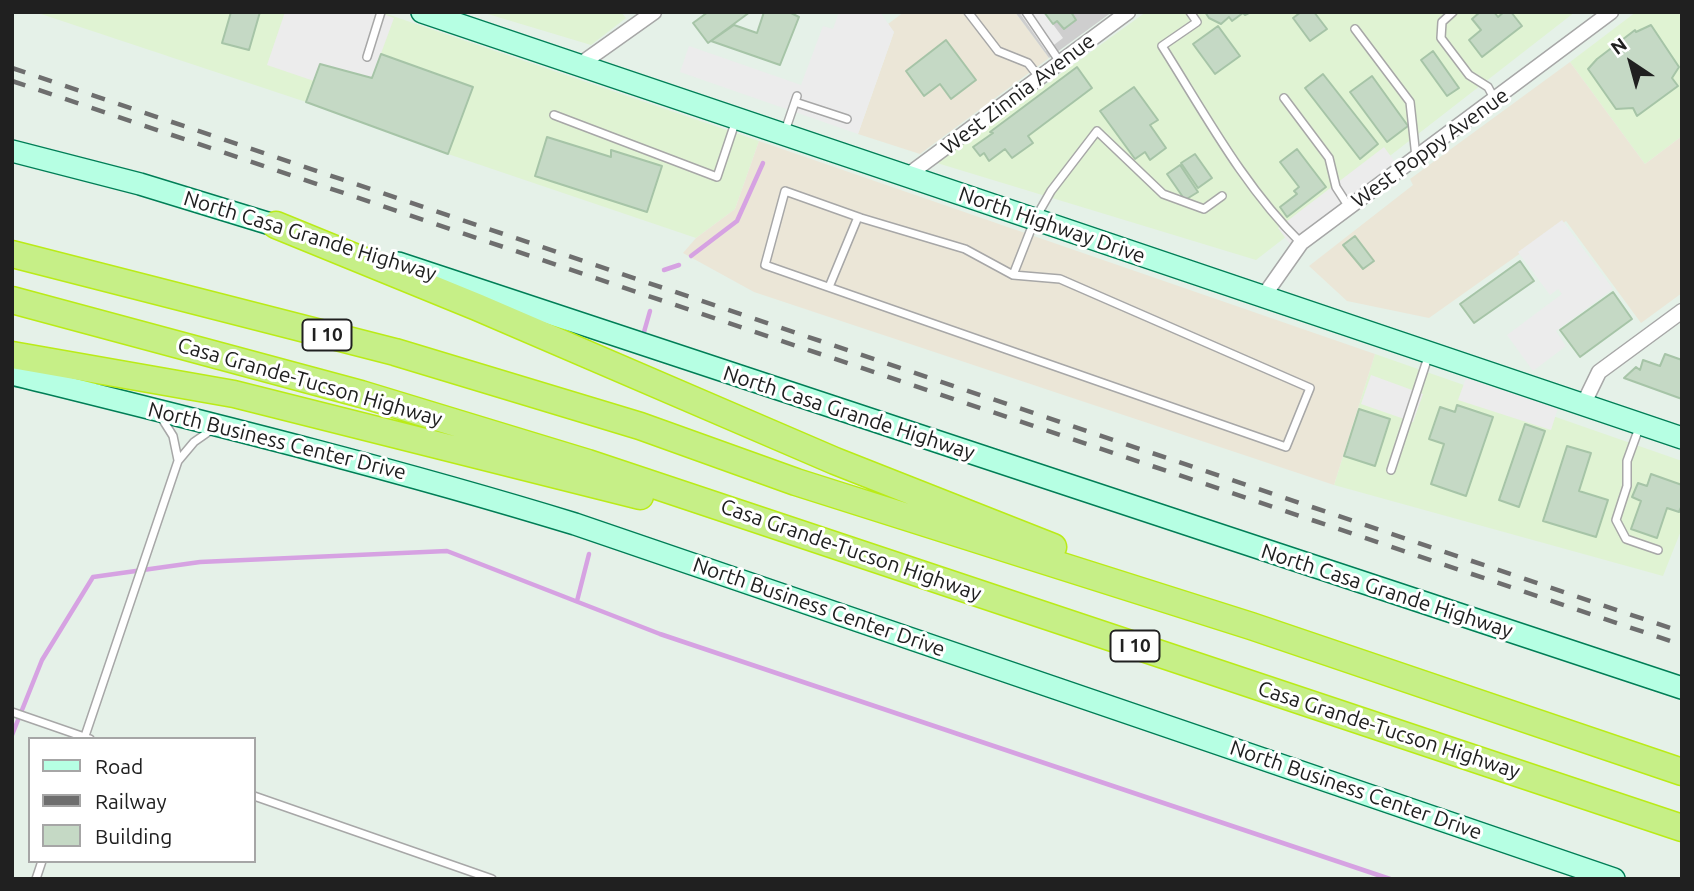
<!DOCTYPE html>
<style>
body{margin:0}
#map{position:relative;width:1694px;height:891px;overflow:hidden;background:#e5f1e8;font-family:Ubuntu,sans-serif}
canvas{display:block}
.frame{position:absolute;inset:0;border:14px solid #202020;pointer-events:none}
.legend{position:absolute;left:28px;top:737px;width:228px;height:126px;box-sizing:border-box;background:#fff;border:2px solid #a6a6a6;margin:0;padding:9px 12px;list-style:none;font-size:21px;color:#202020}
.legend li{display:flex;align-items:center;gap:14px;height:35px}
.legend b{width:35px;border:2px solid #a6a6a6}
.north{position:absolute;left:1596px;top:28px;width:70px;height:70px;-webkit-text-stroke:5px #fff;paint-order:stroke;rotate:324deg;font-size:19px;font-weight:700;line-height:28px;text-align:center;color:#202020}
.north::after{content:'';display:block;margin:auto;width:24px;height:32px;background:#202020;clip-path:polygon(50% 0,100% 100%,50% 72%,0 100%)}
</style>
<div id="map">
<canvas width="1694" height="891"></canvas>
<div class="frame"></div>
<ul class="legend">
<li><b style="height:9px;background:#b6ffe3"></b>Road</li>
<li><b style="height:9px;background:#6e6e6e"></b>Railway</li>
<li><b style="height:19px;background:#c5d9c5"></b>Building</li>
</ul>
<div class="north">N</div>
</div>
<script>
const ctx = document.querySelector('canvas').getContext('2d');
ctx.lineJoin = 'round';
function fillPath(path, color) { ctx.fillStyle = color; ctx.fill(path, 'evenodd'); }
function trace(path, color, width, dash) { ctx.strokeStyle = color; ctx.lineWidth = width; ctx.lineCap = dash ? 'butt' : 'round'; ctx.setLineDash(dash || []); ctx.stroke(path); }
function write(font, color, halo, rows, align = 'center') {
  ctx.font = font + ' Ubuntu,sans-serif'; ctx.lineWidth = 6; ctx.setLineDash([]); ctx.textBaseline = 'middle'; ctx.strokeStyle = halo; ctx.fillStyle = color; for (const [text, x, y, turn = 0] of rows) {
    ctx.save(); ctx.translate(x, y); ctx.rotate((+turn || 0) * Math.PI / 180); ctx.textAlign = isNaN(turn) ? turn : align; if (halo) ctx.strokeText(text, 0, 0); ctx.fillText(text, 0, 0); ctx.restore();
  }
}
fillPath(new Path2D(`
 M35,12H381L759,141L735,209L696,238L448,154L306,102Z
 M481,12H621L626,18L591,45Z
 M1146,12H1575L1256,260L937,163Z
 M1636,12H1682V136L1645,164L1570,62Z
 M1375,354L1682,461V528L1663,576L1334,485Z`), '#e0f3d3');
fillPath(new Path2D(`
 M904,12H1015L1049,58L920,154L858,134L894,32L888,24Z
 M1570,62L1645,164L1682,136V293L1641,323L1566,221L1429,318L1347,301L1309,266L1413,185L1410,179Z
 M759,141L1375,354L1334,485L754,292L683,253L696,238L735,209Z`), '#ebe6d7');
fillPath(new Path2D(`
 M1015,12H1112L1049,58Z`), '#cecece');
fillPath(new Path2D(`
 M285,12H379L394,18L372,78L320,64L314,81L267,65Z
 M839,12H880L894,32L858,134L680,72L689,46L801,85L823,26L833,29Z
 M1019,12H1044L1063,38L1046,51Z
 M1384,147L1395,162L1290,244L1278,228Z
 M1562,220L1613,289L1556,331L1566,346L1533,371L1507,335L1562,294L1558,289L1550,295L1518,252Z
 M1371,375L1423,394L1413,422L1361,404Z
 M1466,378L1558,408L1551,430L1458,400Z`), '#ececec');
trace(new Path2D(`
 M691,256L737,221L763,163
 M664,270L679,265
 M644,332L650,311
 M577,601L589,554
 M12,735L42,660L93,577L200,562L447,551L660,634L1390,879`), '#d6a2e2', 4.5);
const building = new Path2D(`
 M231,12H260L249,50L222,43Z
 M708,12H750L708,43L693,23Z
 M764,12H789L799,17L780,65L711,41L734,25L757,33Z
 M1044,12H1071L1076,20L1064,29L1057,21L1053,24Z
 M1205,12H1248L1249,13L1245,15L1243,13L1232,21L1229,17L1221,24L1209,18Z
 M1301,12H1314L1327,29L1310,41L1293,18Z
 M1480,12H1494L1498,17L1504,12H1511L1522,26L1482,57L1469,40L1481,30L1472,19Z
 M1651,25L1679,67L1672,78L1678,86L1637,116L1633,108L1616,109L1588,69L1597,59L1635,30L1636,32Z
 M1218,26L1240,56L1215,74L1193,44Z
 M946,40L976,80L951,99L940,84L924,96L906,71Z
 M1433,51L1459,88L1447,96L1421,60Z
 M381,54L473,87L448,154L306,102L320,64L372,78Z
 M1077,67L1092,88L1028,136L1033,143L1012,158L1005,149L989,161L984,153L980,156L973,147L993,133L990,132Z
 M1323,74L1378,144L1360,159L1305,88Z
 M1372,76L1408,126L1387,142L1350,92Z
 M1134,87L1158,120L1150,125L1166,148L1150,160L1145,152L1135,159L1100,111Z
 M547,137L611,157V150L662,166L647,212L535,176Z
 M1297,149L1326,187L1287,217L1280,207L1297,194L1294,191L1299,187L1280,162Z
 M1195,154L1212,178L1198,188L1181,163Z
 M1180,165L1198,192L1185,200L1167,174Z
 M1355,236L1374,261L1363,269L1343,245Z
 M1520,261L1534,281L1474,323L1460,304Z
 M1613,292L1632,319L1580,357L1560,330Z
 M1665,354L1682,360V399L1624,378L1636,367L1640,370L1643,360L1660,366Z
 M1457,405L1493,417L1466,496L1431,484L1444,444L1429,439L1440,407L1455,412Z
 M1359,409L1390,419L1375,466L1344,456Z
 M1525,424L1545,431L1519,507L1499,500Z
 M1567,446L1591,453L1579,491L1608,500L1596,537L1543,521Z
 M1651,474L1682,485V505L1679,512L1667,508L1657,538L1631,529L1641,501L1632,497L1638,483L1647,486Z`);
fillPath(building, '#c5d9c5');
trace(building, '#a6c4a7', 2);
const lane = new Path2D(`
 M968,12L998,51L1028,63L1039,77
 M1026,12L1060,62
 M1190,12L1197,22L1162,46C1205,114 1244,187 1301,243
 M1453,12L1442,22L1441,38L1469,75L1488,87L1495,100
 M1355,29L1410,102L1416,157
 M367,57L381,12
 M1284,98L1329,158L1336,187L1349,207
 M795,102L847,119
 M554,115L717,177L736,120
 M785,131L797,96
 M785,191L861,218L965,249L1013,275L1060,279L1310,388L1286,447L765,265Z
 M1013,275L1035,219L1051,191L1097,131L1163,194L1204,209L1222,196
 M829,287L858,217
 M161,417L173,436L178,460
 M1639,428L1627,461V486L1616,520L1626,539L1658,550
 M1391,470L1429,354
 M12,712L90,739
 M84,739L178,461L194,442L214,428
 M254,796L492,879
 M36,879L42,861`);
const street = new Path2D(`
 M578,66L654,12
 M908,175L1128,12
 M1263,297L1301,243L1611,12
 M1583,405L1599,372L1682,311`);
const secondary = new Path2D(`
 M422,12L1682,438
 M12,151L140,184L290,230
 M398,263L1682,688
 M12,374C201,421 389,467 575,524L1614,879`);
const highway = new Path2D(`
 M276,225L477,307L835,461L1053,547
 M12,254L395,352L640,426L796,482L1251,626L1682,772
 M12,300L361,394L588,463L1682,828
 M12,355L234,394L640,496`);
trace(lane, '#a7a7a7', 10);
trace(street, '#a7a7a7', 17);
trace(secondary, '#007e56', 24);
trace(highway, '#baeb17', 29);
trace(lane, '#fff', 7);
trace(street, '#fff', 14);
trace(secondary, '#b6ffe3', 21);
trace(highway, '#c6ef87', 26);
trace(new Path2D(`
 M12,68L1682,632
 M12,81L1682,645`), '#6e6e6e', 4.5, [14, 14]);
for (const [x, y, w] of [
 [327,335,49],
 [1135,646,49]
]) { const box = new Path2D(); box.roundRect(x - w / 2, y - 15.5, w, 31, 5); ctx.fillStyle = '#fff'; ctx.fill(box); trace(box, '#202020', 2); }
write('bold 19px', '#202020', null, [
 ["I 10",327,335],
 ["I 10",1135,646]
]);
write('21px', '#202020', '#fff', [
 ["West Zinnia Avenue",1018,94,-37],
 ["West Poppy Avenue",1430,148,-36],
 ["North Highway Drive",1052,225,19],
 ["North Casa Grande Highway",310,236,17],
 ["Casa Grande-Tucson Highway",310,382,16],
 ["North Casa Grande Highway",849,413,18],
 ["North Business Center Drive",277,441,14],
 ["Casa Grande-Tucson Highway",851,550,19],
 ["North Casa Grande Highway",1387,591,18],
 ["North Business Center Drive",819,607,19],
 ["Casa Grande-Tucson Highway",1389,730,18],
 ["North Business Center Drive",1356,790,19]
]);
</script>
